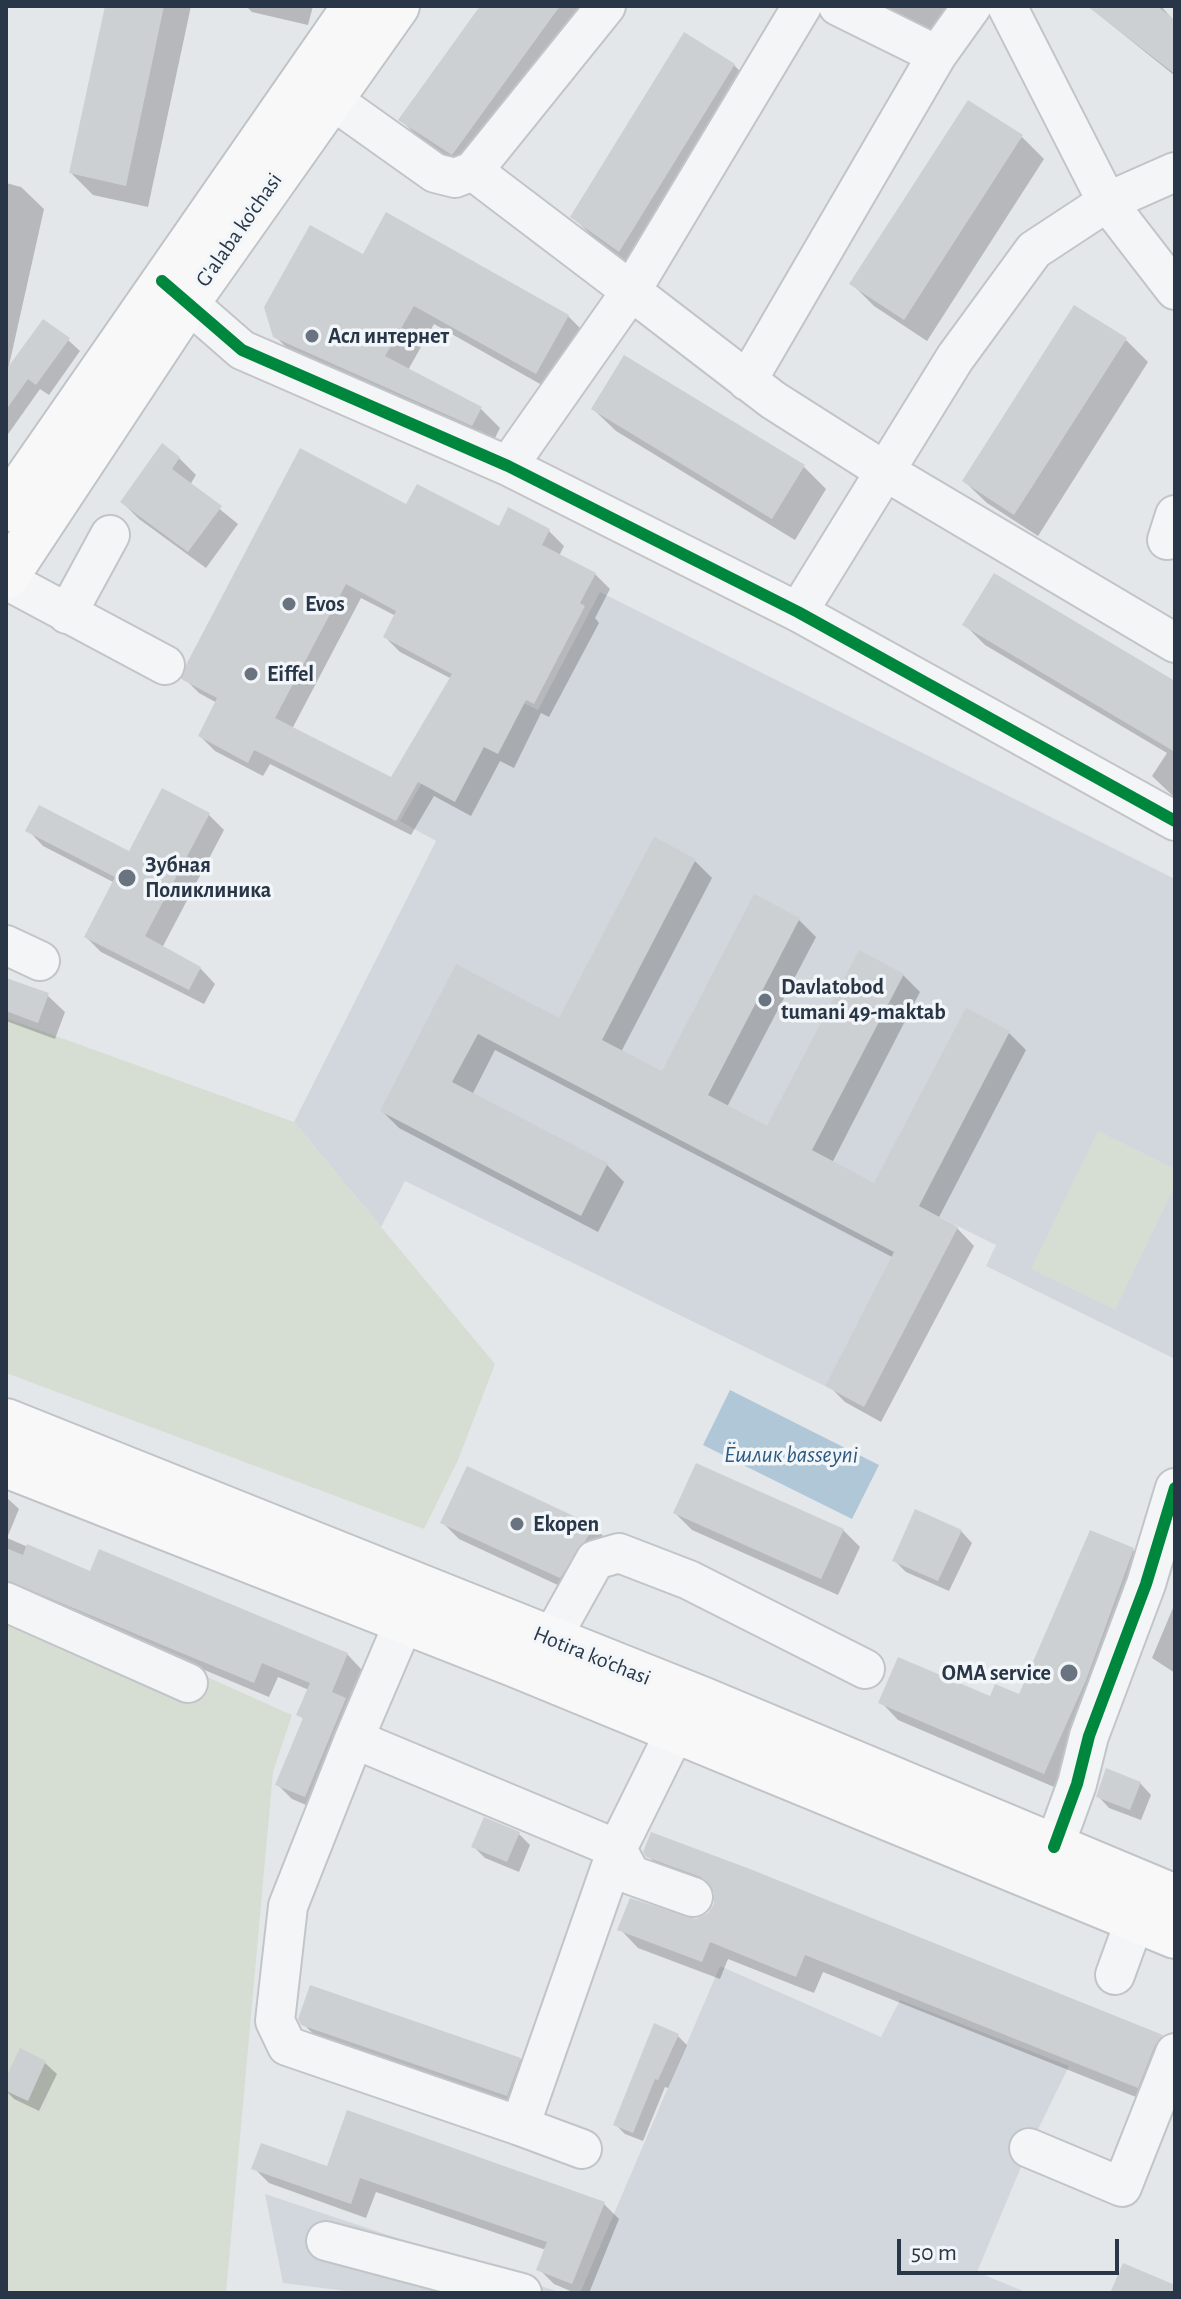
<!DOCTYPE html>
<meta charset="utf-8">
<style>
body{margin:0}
#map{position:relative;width:1181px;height:2299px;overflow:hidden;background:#e4e7ea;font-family:"Alegreya Sans",sans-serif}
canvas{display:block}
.frame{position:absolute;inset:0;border:8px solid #283647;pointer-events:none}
.scale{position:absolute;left:897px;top:2239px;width:222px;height:36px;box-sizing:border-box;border:4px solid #283647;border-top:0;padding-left:10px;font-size:24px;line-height:28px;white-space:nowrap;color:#283647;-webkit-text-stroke:6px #f2f6f9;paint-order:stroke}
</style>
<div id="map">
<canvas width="1181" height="2299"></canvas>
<div class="frame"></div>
<div class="scale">50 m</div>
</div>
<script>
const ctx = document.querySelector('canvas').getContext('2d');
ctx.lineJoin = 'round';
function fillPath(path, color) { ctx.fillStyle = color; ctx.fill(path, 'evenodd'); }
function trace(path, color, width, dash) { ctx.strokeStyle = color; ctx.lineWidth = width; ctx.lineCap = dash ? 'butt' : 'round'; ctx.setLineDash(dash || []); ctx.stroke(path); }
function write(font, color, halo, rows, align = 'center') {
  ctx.font = font + ' "Alegreya Sans",sans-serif'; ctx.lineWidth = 7; ctx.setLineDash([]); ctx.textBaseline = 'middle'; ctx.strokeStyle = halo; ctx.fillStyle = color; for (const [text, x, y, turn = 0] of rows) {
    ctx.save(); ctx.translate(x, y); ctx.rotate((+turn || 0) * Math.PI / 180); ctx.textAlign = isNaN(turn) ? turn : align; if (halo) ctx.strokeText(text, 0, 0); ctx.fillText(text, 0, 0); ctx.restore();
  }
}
fillPath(new Path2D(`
 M600,592L1175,879V1359L986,1266L996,1245L919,1207L825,1386L405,1181L381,1227L294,1122L436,841L400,821L480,682L538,710Z
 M720,1966L881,2037L900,2000L1069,2066L1029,2148L977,2272L1028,2293H580Z
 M265,2194L562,2293H361L283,2283Z`), '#d2d7dd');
fillPath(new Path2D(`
 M6,1018L294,1122L495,1364L458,1460L424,1529L6,1373Z
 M1098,1131L1175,1169V1186L1115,1310L1031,1269Z
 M6,1587L292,1715L273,1772L226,2293H6Z`), '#d6ded4');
fillPath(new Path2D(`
 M730,1390L879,1465L852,1519L703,1445Z`), '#b0c7d8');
fillPath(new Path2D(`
 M107,6H191L148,207L93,195L71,173Z
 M246,6H313L308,25L252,12Z
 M483,6H597L468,174L422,141L401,120Z
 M870,6H966L943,43Z
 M1088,6H1161L1175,22V76Z
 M734,65L756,88L643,273L595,239L573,217Z
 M1022,137L1044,159L927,341L874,306L852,284Z
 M6,183L21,187L44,209L8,370L68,340L80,351L49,395L40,389L6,437Z
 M363,257L568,316L588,336L556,393L434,324L408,370L480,408L500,428L492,444L295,356L275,336Z
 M1126,340L1148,362L1038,536L987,503L964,481Z
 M593,409L804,467L826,489L795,540L616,431Z
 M179,458L196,475L190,485L238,524L206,568L139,519L122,502Z
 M407,507L499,529L549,531L564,546L559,556L595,574L610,589L595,618L599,623L549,717L541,713L514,768L500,761L471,816L434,796L411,835L270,764L263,776L215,751L200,736L217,703L199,693L184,678ZM361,598L396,616L385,637L400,652L452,679L392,780L292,729Z
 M965,625L1175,684V798L1152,776L1167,753L985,645Z
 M208,814L224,830L162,948L200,968L215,984L204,1004L101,952L86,937L115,883L43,846L28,830L130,854Z
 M695,861L712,878L621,1052L663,1074L799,920L816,937L727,1107L768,1129L903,975L920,992L832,1163L875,1185L1009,1033L1026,1050L938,1219L957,1228L974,1246L881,1422L845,1402L828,1385L894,1258L495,1050L472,1095L607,1165L624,1182L598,1232L399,1128L382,1111L457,967L560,1021Z
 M6,980L47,995L65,1012L55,1039L6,1021Z
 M6,1497L19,1509L7,1538L91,1574L347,1654L362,1670L348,1703L360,1715L320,1811L292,1799L277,1784L304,1720L299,1714L309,1690L278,1677L269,1697L6,1587Z
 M675,1513L843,1530L860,1547L838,1595L692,1530Z
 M442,1522L594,1527L611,1544L577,1594L459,1539Z
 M961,1531L972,1543L949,1591L906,1572L895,1561Z
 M1133,1550L1150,1567L1061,1790L898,1720L881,1702L1020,1697Z
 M1175,1603V1673L1152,1658Z
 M1140,1783L1151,1795L1141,1820L1109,1808L1098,1796Z
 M519,1834L530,1845L519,1872L485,1858L473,1846Z
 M648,1856L1162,2037L1175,2050L1156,2105L823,1972L814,1993L728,1959L720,1979L638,1948L620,1929L696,1921L709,1915L716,1904V1892L667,1875Z
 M303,2024L520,2059L537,2076L524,2112L321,2041Z
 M678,2036L687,2045L668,2088L665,2087L643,2141L625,2134L615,2124Z
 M45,2063L57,2074L39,2111L14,2099L6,2091V2082Z
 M254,2168L328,2169L604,2204L619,2219L589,2293H575L554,2284L539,2269L546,2250L376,2192L366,2218L269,2183Z`), '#0003');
fillPath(new Path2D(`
 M105,6H164L126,186L69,173Z
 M480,6H560L452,155L398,120Z
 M1087,6H1157L1175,20V74Z
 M684,32L735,64L619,252L570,217Z
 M968,100L1023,135L904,320L849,284Z
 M386,212L569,315L536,374L414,306L385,356L482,407L472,426L273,337L264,307L310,225L363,254Z
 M1074,305L1127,338L1014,515L962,481Z
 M43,319L70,338L36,385L28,379L6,410V370Z
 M624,355L805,465L772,519L591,409Z
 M162,443L180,457L172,469L222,506L188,552L120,502Z
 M300,448L406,504L417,484L499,526L508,507L550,529L542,545L596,573L580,603L585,606L534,704L526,700L498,754L484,747L455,802L418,782L396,821L254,750L248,763L198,736L217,698L181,679L187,663ZM346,584L396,611L383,637L452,674L391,777L275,718Z
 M994,573L1175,681V752L962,625Z
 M162,788L210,813L145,936L201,967L189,990L84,937L115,877L25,831L39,805L129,851Z
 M654,837L696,859L602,1040L662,1071L754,894L800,918L708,1095L767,1126L859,950L904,974L812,1150L874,1183L966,1008L1010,1031L919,1206L958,1227L864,1407L825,1386L894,1252L478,1034L452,1082L608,1163L581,1216L380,1111L456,964L559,1018Z
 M6,978L49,993L38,1023L6,1011Z
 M696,1463L844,1529L821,1579L673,1513Z
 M467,1466L595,1526L560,1578L440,1523Z
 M915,1509L962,1530L938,1581L892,1561Z
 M1090,1530L1134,1548L1086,1680L1044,1774L878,1703L898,1657L990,1696L995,1684L1019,1694Z
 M27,1544L90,1571L99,1549L348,1653L332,1692L346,1698L305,1797L275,1785L303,1718L296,1715L310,1683L262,1663L254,1683L6,1580V1548L23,1555Z
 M1106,1768L1141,1782L1130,1810L1096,1797Z
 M484,1817L520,1832L507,1862L471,1847Z
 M651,1832L750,1869L1163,2035L1155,2045L1138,2088L805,1955L796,1977L710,1942L702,1962L617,1930L630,1898L696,1919L708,1913L714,1904V1892L701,1877L646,1857L643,1852Z
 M310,1985L521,2058L507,2096L301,2025L298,2019Z
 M654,2023L679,2034L658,2080L655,2079L633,2133L613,2125Z
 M20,2048L46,2061L28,2101L6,2091V2077Z
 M347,2110L605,2202L572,2284L536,2270L547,2242L360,2178L351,2204L251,2169L261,2143L327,2166Z
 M1123,2263L1175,2285V2293H1110Z`), '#cdd0d3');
const minor = new Path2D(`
 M838,6L937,55
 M1007,6L1107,202L1175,290
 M331,99L435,173L455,178L473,171L606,6
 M473,171L631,291L802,6
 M164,282L242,350L508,466L798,612L1175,821
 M747,381L937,55L972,6
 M508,466L631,291L773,400L883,470L1175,643
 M1167,540L1175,515
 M6,580L165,665
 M798,612L955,358L1034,250L1107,202L1175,172
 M67,614L110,535
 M6,945L40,961
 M6,1602L188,1683
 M404,1622L354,1739L617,1849L676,1730
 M551,1639L595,1560L619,1553L689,1580L865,1669
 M354,1739L288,1906L275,2021L287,2046L520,2126
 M1054,1847L1077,1784L1089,1736L1146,1584L1175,1488
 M1115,1975L1135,1920
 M1029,2148L1122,2187L1175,2053
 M582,2149L520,2126L617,1849L631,1875L693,1897
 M326,2241L522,2293`);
const major = new Path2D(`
 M6,509L355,6
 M6,577L187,303L397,6
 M6,1421L704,1700L1175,1897
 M6,1465L516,1665L1175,1936`);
trace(minor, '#c2c5c8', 42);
trace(major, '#c0c4c8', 48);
trace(minor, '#f4f5f7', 38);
trace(major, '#f8f8f8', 44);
trace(new Path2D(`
 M162,281L242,350L508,466L798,612L1175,821
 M1054,1847L1077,1784L1089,1736L1146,1584L1175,1488`), '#00873e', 12);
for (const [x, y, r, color] of [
 [312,336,8,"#6a7480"],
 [289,604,8,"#6a7480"],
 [251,674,8,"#6a7480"],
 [127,878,10,"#6a7480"],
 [765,1000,8,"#6a7480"],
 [517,1524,8,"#6a7480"],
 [1069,1673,10,"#6a7480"]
]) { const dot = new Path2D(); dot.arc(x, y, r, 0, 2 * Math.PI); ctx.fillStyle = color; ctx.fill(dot); trace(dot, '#f2f6f9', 3); }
write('22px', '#283647', '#f2f6f9', [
 ["G'alaba ko'chasi",239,230,-55],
 ["Hotira ko'chasi",592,1656,22]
]);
write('bold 22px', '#283647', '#f2f6f9', [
 ["Асл интернет",328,336],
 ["Evos",305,604],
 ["Eiffel",267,674],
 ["Зубная",145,865],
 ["Поликлиника",145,890],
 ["Davlatobod",781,987],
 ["tumani 49-maktab",781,1012],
 ["Ekopen",533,1524],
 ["OMA service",1051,1673,"right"]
], 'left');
write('italic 24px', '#2d5980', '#f2f6f9', [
 ["Ёшлик basseyni",791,1455]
]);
</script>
